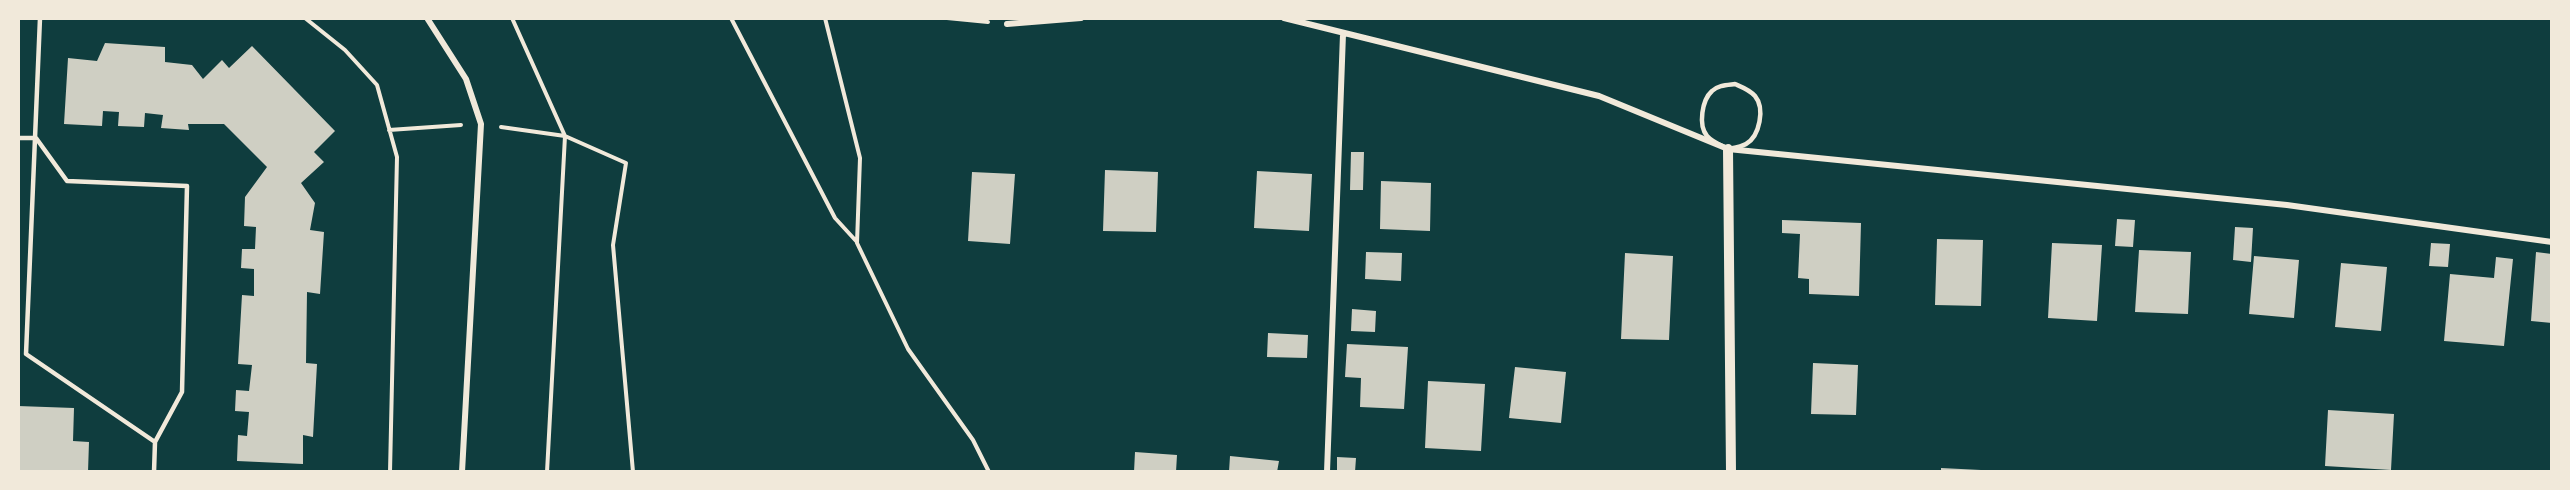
<!DOCTYPE html>
<style>
body{margin:0}
#map{position:relative;width:2570px;height:490px;overflow:hidden;background:#0f3d3e;font-family:Ubuntu,sans-serif}
canvas{display:block}
.frame{position:absolute;inset:0;border:20px solid #f1e9da;pointer-events:none}
</style>
<div id="map">
<canvas width="2570" height="490"></canvas>
<div class="frame"></div>
</div>
<script>
const ctx = document.querySelector('canvas').getContext('2d');
ctx.lineJoin = 'round';
function fillPath(path, color) { ctx.fillStyle = color; ctx.fill(path, 'evenodd'); }
function trace(path, color, width, dash) { ctx.strokeStyle = color; ctx.lineWidth = width; ctx.lineCap = dash ? 'butt' : 'round'; ctx.setLineDash(dash || []); ctx.stroke(path); }
fillPath(new Path2D(`
 M105,43L165,47V62L192,65L203,79L222,60L229,68L252,46L335,131L314,152L324,162L301,183L315,203L310,230L324,232L320,294L307,292L306,363L317,364L313,437L303,435V464L237,461L238,435L247,436L249,412L235,411L236,390L249,391L252,365L238,364L242,295L254,296V269L241,268L242,249H255L256,227L244,226L245,197L267,167L224,124H188L189,130L161,128L163,115L145,113L144,127L118,126L119,112L103,111L102,126L64,124L68,58L97,61Z
 M1351,152H1364L1363,190H1350Z
 M1105,170L1158,172L1156,232L1103,231Z
 M1257,171L1312,174L1309,231L1254,228Z
 M972,172L1015,174L1010,244L968,241Z
 M1381,181L1431,183L1430,231L1380,229Z
 M2117,219L2135,220L2133,247L2115,246Z
 M1782,220L1861,223L1859,296L1809,294V279L1798,278L1800,234L1782,233Z
 M2235,227L2253,228L2251,262L2233,260Z
 M1937,239L1983,240L1981,306L1935,305Z
 M2052,243L2102,245L2097,321L2048,318Z
 M2431,243L2450,244L2448,267L2429,266Z
 M2139,250L2191,252L2188,314L2135,312Z
 M1366,252L1402,253L1401,281L1365,279Z
 M2536,252L2552,254V323L2531,321Z
 M1625,253L1673,256L1669,340L1621,339Z
 M2254,256L2299,260L2294,318L2249,314Z
 M2496,257L2513,259L2504,346L2444,341L2450,274L2494,278Z
 M2341,263L2387,267L2381,331L2335,327Z
 M1352,309L1376,311L1375,332L1351,331Z
 M1268,333L1308,335L1307,358L1267,357Z
 M1347,344L1408,347L1404,409L1360,407L1361,378L1345,377Z
 M1813,363L1858,365L1856,415L1811,414Z
 M1515,367L1566,372L1561,423L1509,418Z
 M1428,381L1485,384L1481,451L1425,448Z
 M18,406L74,408L73,441L89,442L88,472H18Z
 M2328,410L2394,414L2391,470L2325,466Z
 M1135,452L1177,455L1176,472H1134Z
 M1230,456L1279,461L1277,472H1229Z
 M1337,457L1356,458L1355,472H1337Z
 M1941,468L1981,470V472H1941Z`), '#cfcfc3');
trace(new Path2D(`
 M305,18L345,50L377,85L397,157L390,472
 M512,18L565,136L626,163L613,245L633,472
 M731,18L835,218L857,242
 M825,18L860,158L857,243L908,349L973,440L989,472
 M947,18L988,22
 M501,127L565,136L547,472
 M389,130L461,125`), '#f1e9da', 4);
trace(new Path2D(`
 M40,18L26,354L155,442
 M1735,84C1742,87 1750,90 1755,96C1765,108 1760,136 1746,144C1741,147 1733,148 1728,149C1722,146 1712,142 1707,136C1698,125 1702,100 1712,91C1718,85 1727,85 1735,84Z
 M18,138H36L67,181L187,186L182,392L155,442L154,472`), '#f1e9da', 4.5);
trace(new Path2D(`
 M427,18L466,79L481,124L462,472
 M1284,18L1599,96L1728,149L2287,205L2552,242
 M1007,24L1081,18
 M1327,472L1343,34`), '#f1e9da', 6);
trace(new Path2D(`
 M1728,149L1731,472`), '#f1e9da', 10);
</script>
